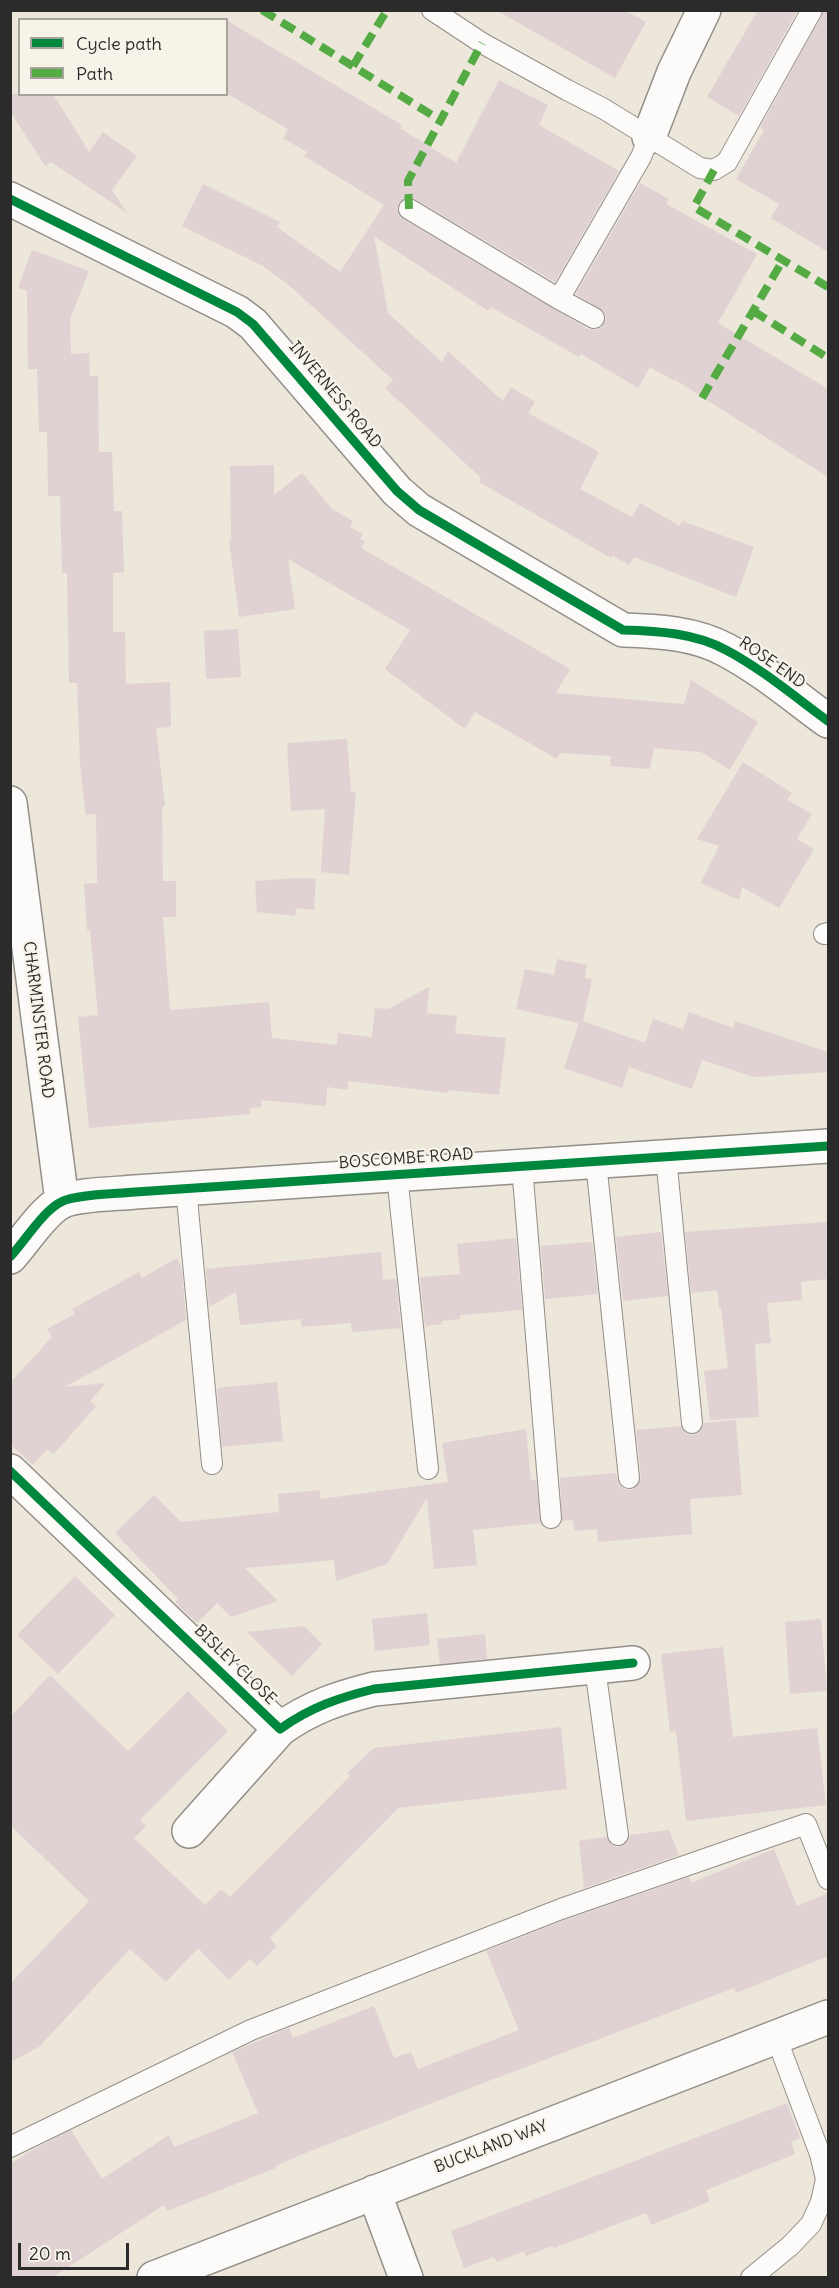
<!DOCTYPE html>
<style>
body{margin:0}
#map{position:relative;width:839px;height:2288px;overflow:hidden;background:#ede6db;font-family:Delius,sans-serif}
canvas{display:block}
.frame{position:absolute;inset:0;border:12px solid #2b2b2b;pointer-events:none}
.legend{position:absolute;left:18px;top:18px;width:210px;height:78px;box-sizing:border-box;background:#f7f3e8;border:2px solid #a5a39c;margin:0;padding:8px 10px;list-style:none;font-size:18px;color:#2b2b2b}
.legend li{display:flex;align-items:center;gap:12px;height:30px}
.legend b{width:30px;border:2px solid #a5a39c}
.scale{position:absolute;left:18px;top:2243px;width:111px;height:27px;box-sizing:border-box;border:3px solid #2b2b2b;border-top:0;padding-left:8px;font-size:18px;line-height:21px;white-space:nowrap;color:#2b2b2b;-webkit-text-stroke:4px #f7f3e8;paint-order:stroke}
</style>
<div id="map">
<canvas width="839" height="2288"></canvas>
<div class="frame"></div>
<ul class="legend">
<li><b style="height:8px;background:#00873e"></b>Cycle path</li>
<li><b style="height:8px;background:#54ab44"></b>Path</li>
</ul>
<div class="scale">20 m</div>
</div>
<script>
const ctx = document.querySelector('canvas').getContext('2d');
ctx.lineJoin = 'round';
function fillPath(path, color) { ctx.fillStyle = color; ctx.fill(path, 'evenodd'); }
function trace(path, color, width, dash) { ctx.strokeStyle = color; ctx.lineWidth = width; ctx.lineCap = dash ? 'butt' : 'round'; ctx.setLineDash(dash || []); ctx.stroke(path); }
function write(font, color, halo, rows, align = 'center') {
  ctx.font = font + ' Delius,sans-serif'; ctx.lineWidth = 4.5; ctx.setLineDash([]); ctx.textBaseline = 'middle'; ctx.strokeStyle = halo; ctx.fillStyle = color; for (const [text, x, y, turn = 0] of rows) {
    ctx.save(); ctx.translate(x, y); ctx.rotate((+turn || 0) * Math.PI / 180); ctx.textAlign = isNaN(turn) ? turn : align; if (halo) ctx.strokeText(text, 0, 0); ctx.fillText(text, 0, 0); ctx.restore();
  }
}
fillPath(new Path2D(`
 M496,10H624L646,22L615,78Z
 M758,10H798L739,116L707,97Z
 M824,10H828V252L771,218L779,204L736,179L764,130L760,128Z
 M226,20L402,125L400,128L456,163L499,80L548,105L539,125L619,171L555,282L415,199L409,197L403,199L397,209L403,219L588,329L595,330L601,328L606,318L604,312L576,294L640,183L669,199L666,204L757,254L718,323L828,389V477L674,379L673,380L650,367L638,388L581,354L579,357L491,307L488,311L374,236L388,313L442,362L448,351L503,401L511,387L535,402L528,413L599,452L580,489L632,517L640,503L680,526L682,521L754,547L736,597L634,557L629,565L612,555L611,558L479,482L481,478L385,388L393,380L290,286L263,266L182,226L203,184L280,222L277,227L340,272L384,205L304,156L307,152L283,138L288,129L226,93Z
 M10,94H53L89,152L103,132L137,156L112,190L127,213L51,162L45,166L10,111Z
 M32,250L89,271L70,319L71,354L89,353L90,376H98L99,452H112L114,511H122L124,572L113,573V632H125L126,684L170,682L171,727L156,728L165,806L162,807L163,881H176V917H163L170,1010L269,1002L272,1038L337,1045L338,1033L372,1037L375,1008L388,1009L429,987L427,1013L457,1016L455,1033L506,1038L499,1095L448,1090V1093L348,1081V1090L327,1087L326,1106L261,1100V1107L250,1108V1114L89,1128L78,1017L98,1015L90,930H87L84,884L97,883L96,814L86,815L80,765L77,683H69L67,573H62L60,496H48L47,432H39L37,369H28L27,291L18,288Z
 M274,465V495L302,473L332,509L353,521L350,527L363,534L360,539L365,541L361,548L570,669L556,693L684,704L691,680L758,722L730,770L701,752L654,748L650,769L610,766L611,756L560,753L557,759L475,712L465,729L385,669L410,630L288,559L295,609L239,617L229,540H231L230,466Z
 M238,629L241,677L206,679L204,631Z
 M347,739L351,792H356L349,875L321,872L325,809L291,811L287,743Z
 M743,762L792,793L787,800L812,814L797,839L814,849L779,908L742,887L739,900L701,883L719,846L697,839Z
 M298,878L316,879L314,910L296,908L295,916L257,912L255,881Z
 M557,959L587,965L585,978L592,979L583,1021L645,1043L653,1019L683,1029L689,1012L733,1028L735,1021L828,1052V1072L754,1077L702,1060L692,1089L629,1067L622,1088L564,1068L579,1023L516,1009L525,969L554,975Z
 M828,1222V1279L801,1282L802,1300L767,1303L771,1343L755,1344L759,1417L710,1420L704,1371L728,1368L721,1307L719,1308L717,1290L691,1293L685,1232Z
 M661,1232L668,1296L623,1301L616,1237Z
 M516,1238L522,1310L460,1315V1319L442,1321V1324L425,1326L420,1277L460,1274L457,1244Z
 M592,1242L598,1294L545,1299L541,1246Z
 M381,1252L383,1280L396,1279L401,1328L352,1332L351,1323L302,1327L301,1319L240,1325L236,1292L209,1307L206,1269Z
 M177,1258L182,1270L186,1320L65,1387L106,1383L90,1401L96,1406L54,1454L47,1449L33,1465L10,1444V1383L52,1337L47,1329L75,1314L72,1309L139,1272L142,1278Z
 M277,1382L283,1441L222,1447L217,1388Z
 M736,1420L742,1495L690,1499L692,1534L598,1542L597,1529L574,1531L573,1520L562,1521L560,1478L616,1473L619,1485L624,1489L631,1490L636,1487L641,1477L636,1430L681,1426L687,1434L694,1435L699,1432L704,1423Z
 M526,1429L531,1480H536L541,1523L473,1530L477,1565L434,1569L427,1498L387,1564L336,1581L334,1560L245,1568L278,1601L231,1617L217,1603L197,1623L175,1602L178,1599L115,1533L154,1495L181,1522L279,1512L278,1494L320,1490V1499L448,1482L442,1443Z
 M75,1576L115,1615L58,1674L17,1635Z
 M427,1613L430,1645L375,1651L372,1619Z
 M821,1619L827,1691L790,1694L785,1622Z
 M304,1626L322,1644L292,1676L247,1632Z
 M485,1634L487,1659L440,1664L437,1639Z
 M723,1647L733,1737L817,1728L826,1805L686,1821L676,1731L670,1732L661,1654Z
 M50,1675L128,1751L188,1691L228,1731L140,1820L146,1826L134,1838L205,1905L221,1889L230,1897L350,1776L347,1773L374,1748L561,1727L567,1789L398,1808L270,1938L277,1946L257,1966L250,1959L229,1980L198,1948L166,1982L130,1949L39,2047L10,2062V1984L89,1901L10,1825V1717Z
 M669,1830L679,1855L584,1888L579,1841L606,1837L613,1846L619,1847L626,1844L630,1835Z
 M774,1849L797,1906L828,1893V1956L736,1993L734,1988L478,2085L308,2152L275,2166L276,2168L167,2211L164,2205L53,2277H10V2164L34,2149L71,2130L102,2179L169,2135L174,2147L258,2113L232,2052L289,2028L293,2038L374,2006L394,2058L411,2052L418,2069L519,2030L486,1951L565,1920L689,1877L691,1883Z
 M787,2103L800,2138L791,2142L795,2154L706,2190L710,2201L651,2225L646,2213L554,2248L552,2246L526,2256L524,2251L497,2262L494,2257L464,2268L451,2231Z`), '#e0d1d2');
const service = new Path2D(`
 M432,10L482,43L567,90L604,109L700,168L714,170L727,162L812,10
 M409,209L559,299L594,318
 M559,299L641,157L649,137
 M824,934L828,933
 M666,1157L692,1423
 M596,1162L629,1478
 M522,1166L551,1518
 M397,1175L428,1469
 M186,1188L212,1464
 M595,1668L618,1835
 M10,2147L251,2030L561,1909L806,1824L828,1879
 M751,2278L790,2246L811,2224L821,2202L826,2179L820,2154L776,2037`);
const minor = new Path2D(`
 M649,137L674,72L704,10
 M10,199L237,312L253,324L397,491L419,510L623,630C658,631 695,633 726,650C762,669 795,697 828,721
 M10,803L62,1201
 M10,1257C24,1242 43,1211 61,1202C76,1194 117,1194 135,1192L828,1146
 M10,1471L280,1729C311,1707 338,1698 374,1689L633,1663
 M189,1831L280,1729
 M374,2192L406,2278
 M154,2278L828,2017`);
trace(service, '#928f89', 22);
trace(minor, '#928f89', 36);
trace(service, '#fcfbfa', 20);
trace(minor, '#fcfbfa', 33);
trace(new Path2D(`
 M262,10L440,120
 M353,66L387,10
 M714,170L694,207L828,287
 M409,209L408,181L482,43
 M753,311L828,358
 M702,398L783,260`), '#54ab44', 8, [15, 8]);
trace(new Path2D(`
 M10,199L237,312L253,324L397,491L419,510L623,630C658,631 695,633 726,650C762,669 795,697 828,721
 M10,1257C24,1242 43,1211 61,1202C76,1194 117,1194 135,1192L828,1146
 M10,1471L280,1729C311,1707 338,1698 374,1689L633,1663`), '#00873e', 9);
write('16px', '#2b2b2b', '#f7f3e8', [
 ["INVERNESS ROAD",335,395,50],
 ["ROSE END",772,663,35],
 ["CHARMINSTER ROAD",38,1020,83],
 ["BOSCOMBE ROAD",406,1159,-4],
 ["BISLEY CLOSE",235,1665,44],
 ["BUCKLAND WAY",491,2147,-21]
]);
</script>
